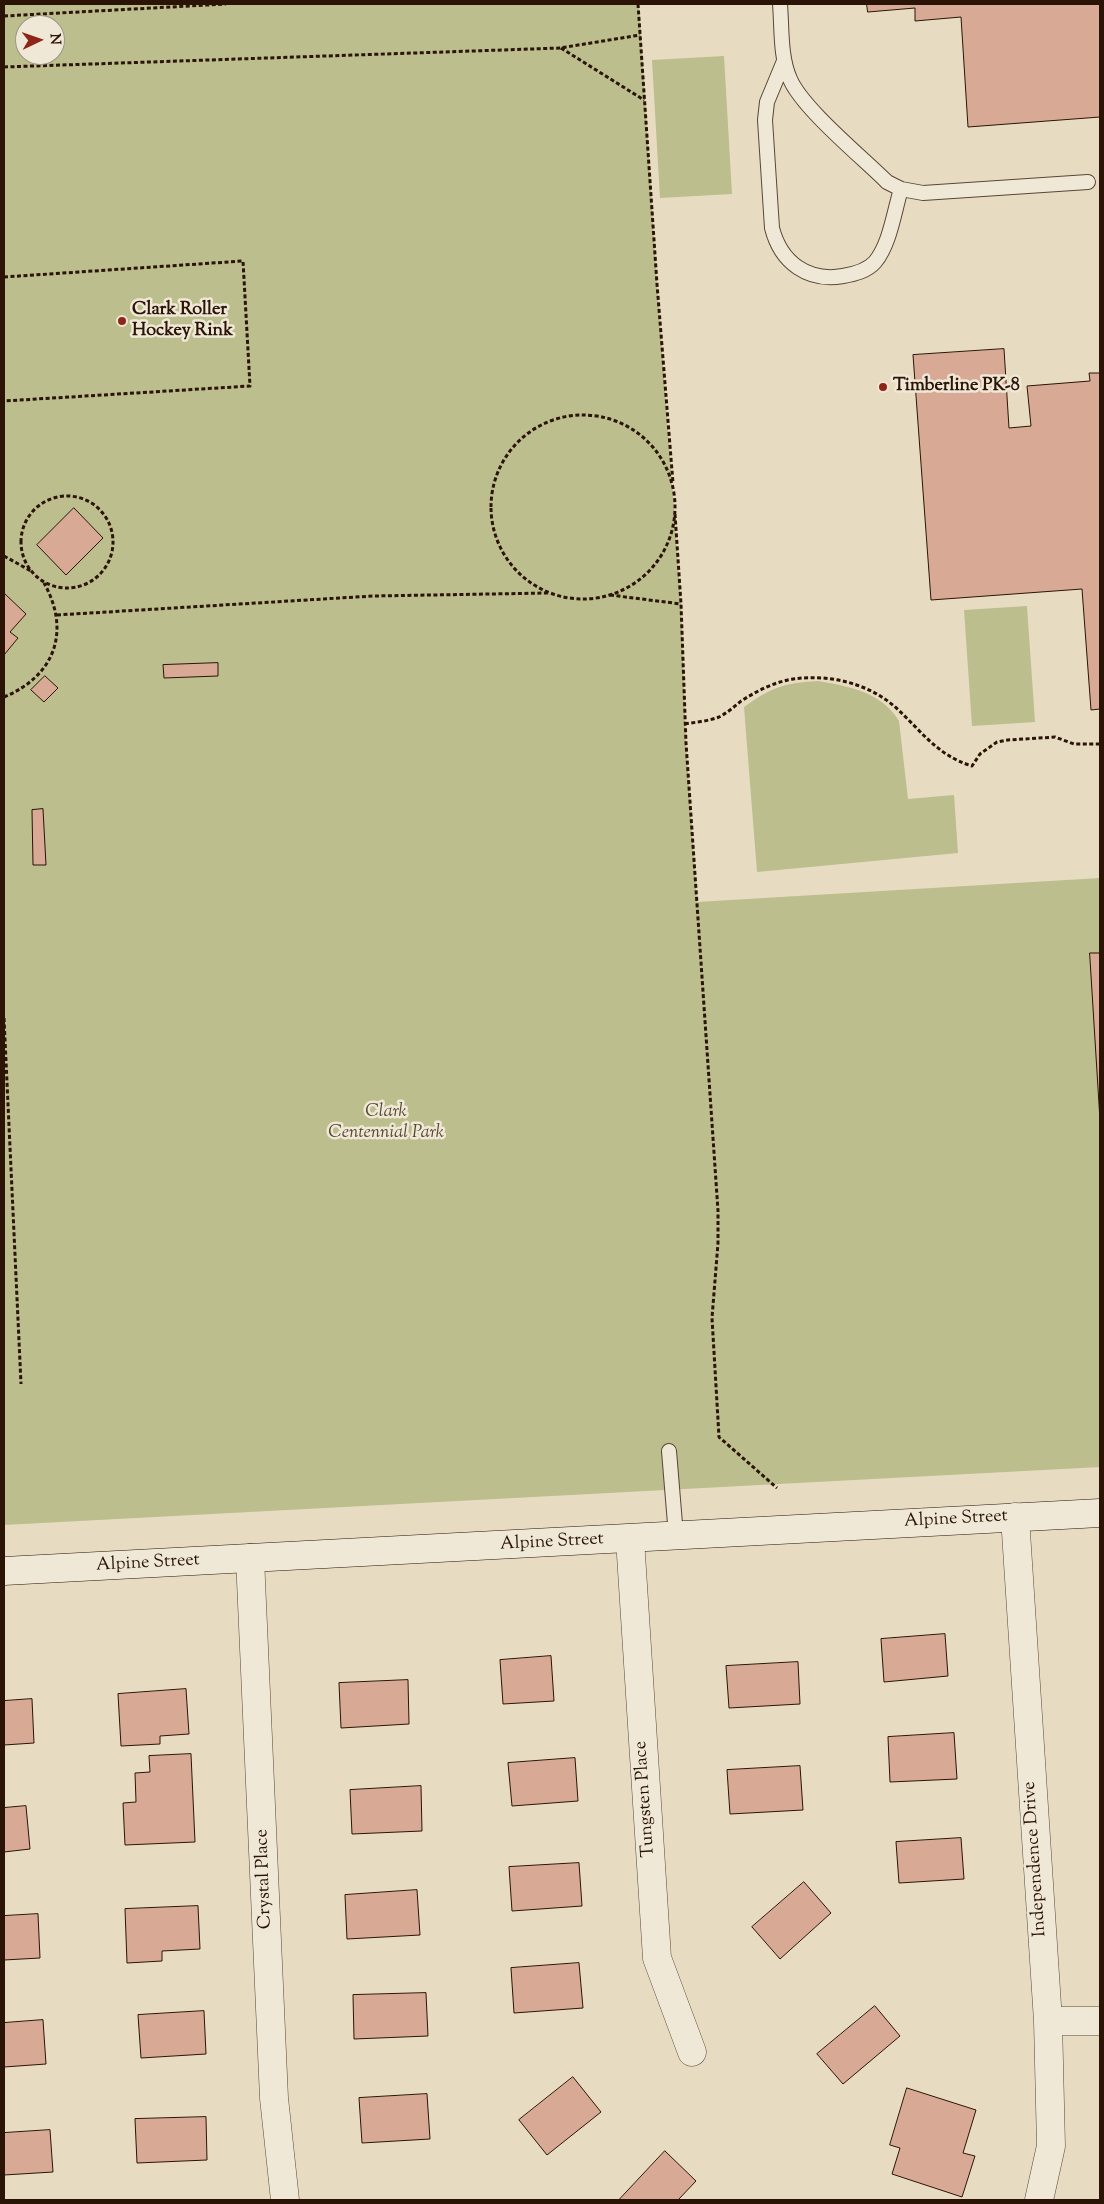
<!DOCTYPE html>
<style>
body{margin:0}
#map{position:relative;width:1104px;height:2204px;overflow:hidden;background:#e7dcc1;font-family:"Sorts Mill Goudy",serif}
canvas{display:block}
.frame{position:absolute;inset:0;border:5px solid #2b1406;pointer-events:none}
.north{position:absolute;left:15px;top:15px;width:50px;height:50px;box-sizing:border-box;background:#efe8d7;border:1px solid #a19383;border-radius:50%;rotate:87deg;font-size:14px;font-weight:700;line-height:20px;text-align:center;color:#2b1406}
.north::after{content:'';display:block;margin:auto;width:18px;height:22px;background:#8f2418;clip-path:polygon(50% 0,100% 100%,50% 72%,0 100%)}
</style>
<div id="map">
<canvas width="1104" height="2204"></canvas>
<div class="frame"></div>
<div class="north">N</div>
</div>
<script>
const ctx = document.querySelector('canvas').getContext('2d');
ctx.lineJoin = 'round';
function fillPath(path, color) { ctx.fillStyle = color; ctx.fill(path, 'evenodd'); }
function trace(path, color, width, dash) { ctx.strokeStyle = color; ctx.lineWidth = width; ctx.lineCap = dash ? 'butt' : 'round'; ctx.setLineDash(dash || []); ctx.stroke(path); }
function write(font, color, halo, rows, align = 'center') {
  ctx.font = font + ' "Sorts Mill Goudy",serif'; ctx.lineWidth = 5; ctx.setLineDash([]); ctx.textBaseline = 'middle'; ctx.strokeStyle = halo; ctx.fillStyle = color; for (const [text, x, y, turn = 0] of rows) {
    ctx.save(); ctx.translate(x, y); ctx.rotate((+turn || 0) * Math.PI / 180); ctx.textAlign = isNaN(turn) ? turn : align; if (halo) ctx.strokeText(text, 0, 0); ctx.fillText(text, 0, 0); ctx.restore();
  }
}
fillPath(new Path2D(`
 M4,4H639L657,284L681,604L686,743L697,902L1100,878V1467L4,1525ZM25,25H55V55H25Z
 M724,56L732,194L660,198L652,60Z
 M1027,606L1035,722L972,726L964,610Z
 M818,681C848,686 882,692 899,721L908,799L954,795L958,853L757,872L744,707C772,687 784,683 818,681Z`), '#bcbe8e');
const building = new Path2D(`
 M867,4H1100V117L968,127L961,17L915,21V8L868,12Z
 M1004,349L1009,428L1031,426L1027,386L1090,381L1089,373H1100V709L1091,710L1082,589L931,600L913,355Z
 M74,508L103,538L66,575L37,545Z
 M4,593L26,614L10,632L18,638L4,655Z
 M218,663V676L164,678L163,665Z
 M45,676L58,688L44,702L31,690Z
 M43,809L46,865H33L32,810Z
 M1090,953H1100V1120Z
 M945,1634L948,1676L884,1682L881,1639Z
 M551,1656L554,1701L503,1704L500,1660Z
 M798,1662L800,1704L729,1708L726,1666Z
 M408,1680L409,1724L341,1728L339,1683Z
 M186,1689L189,1734L160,1736V1744L121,1746L118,1694Z
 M32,1699L34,1743L4,1745V1701Z
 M954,1733L957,1779L890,1782L888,1737Z
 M191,1754L195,1842L125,1845L123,1803L136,1802L135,1773L150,1772L149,1756Z
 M575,1758L578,1801L512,1806L508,1763Z
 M800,1766L803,1810L730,1814L727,1770Z
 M421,1786L422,1831L352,1834L350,1790Z
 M26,1806L30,1849L4,1852V1808Z
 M961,1838L964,1879L899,1883L896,1842Z
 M579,1863L582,1906L512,1911L509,1867Z
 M804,1882L831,1913L780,1959L752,1927Z
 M417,1890L420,1935L347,1939L345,1895Z
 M198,1906L200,1949L162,1951V1961L127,1963L125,1909Z
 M38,1914L40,1958L4,1960V1916Z
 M579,1963L583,2008L514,2013L511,1968Z
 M426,1993L428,2036L354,2039L353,1995Z
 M875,2006L900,2036L843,2084L817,2054Z
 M204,2011L206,2054L141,2058L138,2015Z
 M43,2020L46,2064L4,2067V2023Z
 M573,2077L601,2112L547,2155L519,2120Z
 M907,2088L976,2110L963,2153L975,2156L962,2197L892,2174L900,2148L890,2145Z
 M427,2094L430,2139L362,2143L359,2098Z
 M206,2117L207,2160L137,2163L135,2119Z
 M50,2130L53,2172L4,2175V2133Z
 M665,2151L696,2181L678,2200H619Z`);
fillPath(building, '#d8a994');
trace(building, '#2b1406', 1);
const lane = new Path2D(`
 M780,4C782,28 780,57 790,79C802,108 863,158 887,182L901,189L923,193L1088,182
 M784,61L767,102L765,120L772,228C781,263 808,282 843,276C855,274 867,271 875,262C890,244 894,212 901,189
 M669,1451L676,1536`);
const street = new Path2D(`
 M1015,1517L1048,2021L1051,2146L1039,2200
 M630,1539L657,1958L692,2052
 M250,1558L274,2098L285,2200
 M1048,2021H1100`);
const secondary = new Path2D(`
 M4,1571L1100,1513`);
trace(lane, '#5a4635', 16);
trace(street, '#5a4635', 29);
trace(secondary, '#2b1406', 29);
trace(new Path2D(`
 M638,4L657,284L673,483
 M4,16L226,4
 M561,48L644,100
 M4,67L560,48L640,35
 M4,277L243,261L250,386L4,401
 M491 507a92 92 0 1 1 184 0a92 92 0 1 1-184 0Z
 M21 542a46 46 0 1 1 92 0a46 46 0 1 1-92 0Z
 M675,514L681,604L686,743L718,1211V1243L712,1318L719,1437L777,1488
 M4,556L31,571
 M610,595L681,604
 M57,615L373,596L548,593
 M4,697C55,676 71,631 44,583
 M685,724C696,722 709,721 719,717C727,713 734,707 741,701C757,691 774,682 793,679C829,674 867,683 894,706C921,730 936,755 972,766L980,754L997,742L1008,740L1055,737L1074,744H1100
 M4,1018L21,1384`), '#2b1406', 3, [4, 2.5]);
trace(lane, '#efe8d7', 14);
trace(street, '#efe8d7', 28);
trace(secondary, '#efe8d7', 28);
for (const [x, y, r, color] of [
 [122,321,5,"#8f2418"],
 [883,387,5,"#8f2418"]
]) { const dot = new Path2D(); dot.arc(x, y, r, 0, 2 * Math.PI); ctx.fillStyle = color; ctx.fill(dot); trace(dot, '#efe8d7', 2); }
write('bold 18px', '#2b1406', '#efe8d7', [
 ["Clark Roller",132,311],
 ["Hockey Rink",132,332],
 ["Timberline PK-8",893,387]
], 'left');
write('italic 18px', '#56472f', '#efe8d7', [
 ["Clark",386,1113],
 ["Centennial Park",386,1134]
]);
write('18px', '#2b1406', '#efe8d7', [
 ["Alpine Street",956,1520,-3],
 ["Alpine Street",552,1543,-3],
 ["Alpine Street",148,1564,-3],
 ["Tungsten Place",646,1799,-94],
 ["Independence Drive",1036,1859,-94],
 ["Crystal Place",265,1879,-92]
]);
</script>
